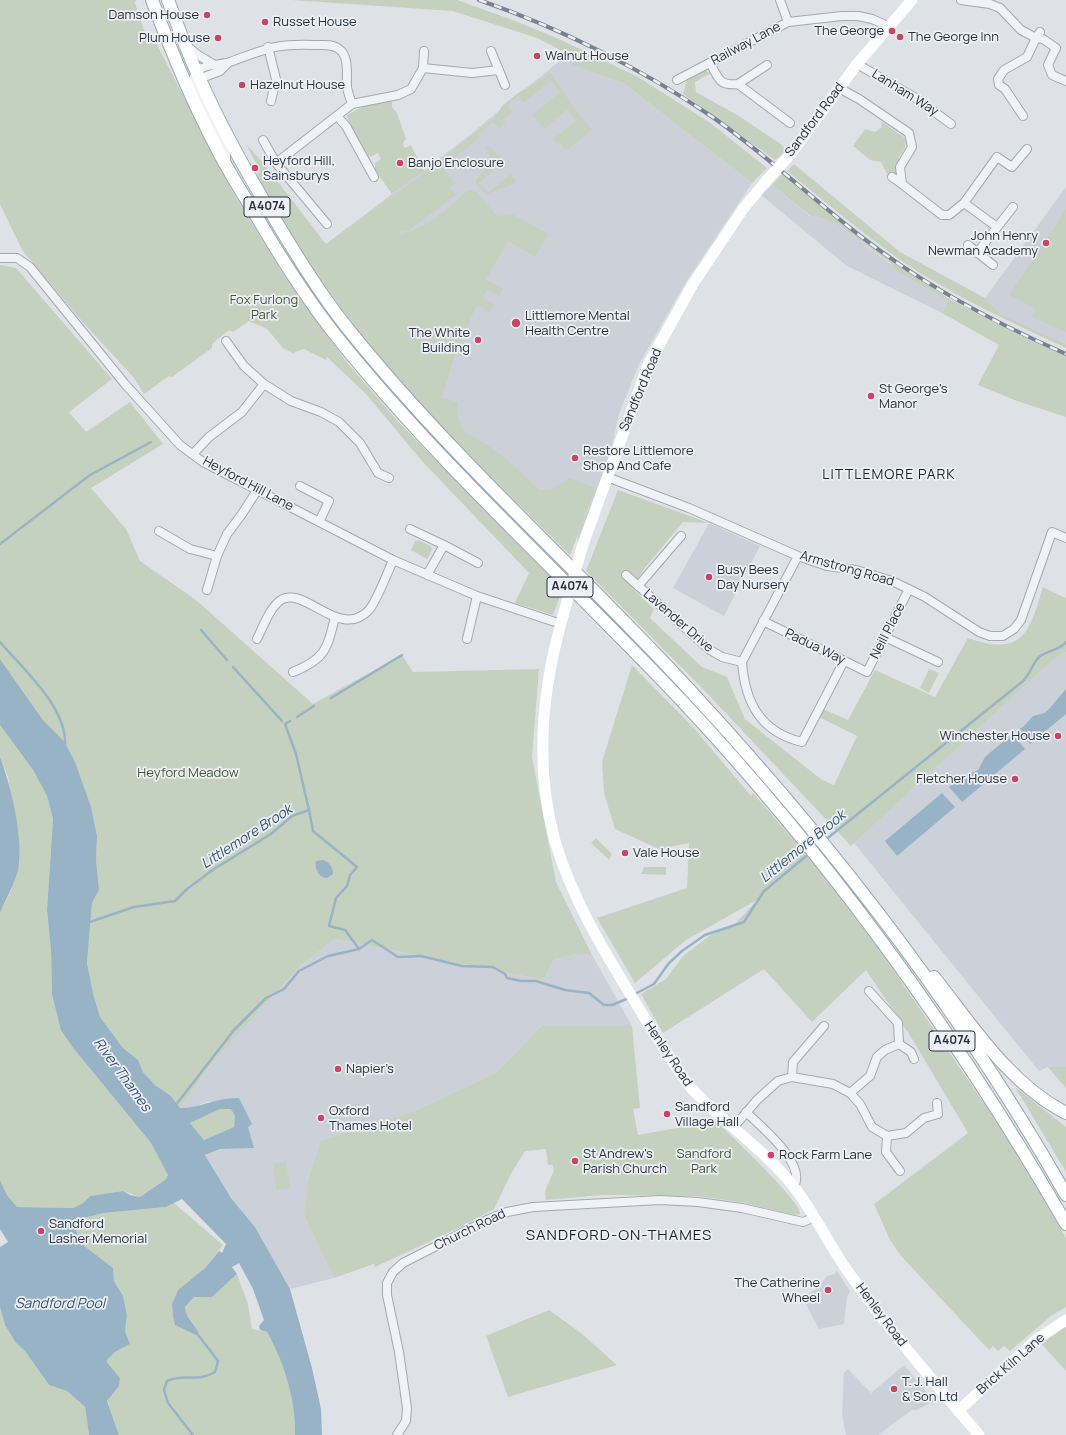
<!DOCTYPE html>
<meta charset="utf-8">
<style>
body{margin:0}
canvas{display:block;background:#dee2e7}
</style>
<canvas width="1066" height="1435"></canvas>
<script>
const ctx = document.querySelector('canvas').getContext('2d');
ctx.lineJoin = 'round';
function fillPath(path, color) { ctx.fillStyle = color; ctx.fill(path, 'evenodd'); }
function trace(path, color, width, dash) { ctx.strokeStyle = color; ctx.lineWidth = width; ctx.lineCap = dash ? 'butt' : 'round'; ctx.setLineDash(dash || []); ctx.stroke(path); }
function write(font, color, halo, rows, align = 'center') {
  ctx.font = font + ' Manrope,sans-serif'; ctx.lineWidth = 3.5; ctx.setLineDash([]); ctx.textBaseline = 'middle'; ctx.strokeStyle = halo; ctx.fillStyle = color; for (const [text, x, y, turn = 0] of rows) {
    ctx.save(); ctx.translate(x, y); ctx.rotate((+turn || 0) * Math.PI / 180); ctx.textAlign = isNaN(turn) ? turn : align; if (halo) ctx.strokeText(text, 0, 0); ctx.fillText(text, 0, 0); ctx.restore();
  }
}
fillPath(new Path2D(`
 M568,54L574,65L623,83L752,183L686,282L639,364L619,414L607,468L580,540L475,445L326,244L466,138Z
 M772,185L811,217L816,216L840,226L892,265L893,269L948,301L942,313L847,266L761,195Z
 M1066,187V344L1001,314L985,298Z
 M709,523L760,546L724,616L673,588Z
 M1066,652V1088L1048,1067L1039,1071L854,843L1053,660Z
 M335,939L544,980L554,959L578,954L592,955L632,1026H541L496,1073L412,1112L304,1216L334,1278L290,1289L255,1227L231,1198L205,1155L220,1149L234,1148L210,1101L191,1108H180L211,1064L301,965Z
 M836,1270L850,1291L847,1297L844,1324L819,1329L802,1297L816,1289V1286L822,1282L827,1276L835,1274Z
 M904,1365L934,1401L917,1410H912L878,1435H846L842,1415L844,1373L848,1369L871,1393Z`), '#ccd1d9');
fillPath(new Path2D(`
 M0,0H136L135,3L146,36L152,35L235,196L282,272L348,364L405,429L563,588L553,615L515,603L529,573L422,461L366,394L327,357L326,360L304,349L295,352L294,354L283,348L267,329L249,321L233,332L229,330L212,344V348L172,377L169,376L144,394L134,378L81,320L22,250L0,204Z
 M291,0H457L513,20L559,39L638,77L709,122L767,168L752,183L623,83L573,65L568,54L537,38L453,11Z
 M703,70L711,73L695,82L696,92L739,116L782,145L786,151L775,160L683,94L687,80Z
 M551,73L572,105L592,130L566,151L560,143L558,145L553,139L576,121L567,110L544,129L532,115L560,92L551,81L524,103L518,96L507,106L512,112L503,120L506,123L499,129L493,122L477,135L479,138L443,168L455,183L450,187L456,195L408,231L399,230V234C422,232 451,206 468,190L477,192L497,216L512,214L549,234L535,257L508,241L486,279L503,289L499,296L487,290L482,298L494,305L490,313L478,305L474,311L454,358L442,398L458,402C457,411 458,419 462,427C466,435 477,438 484,443C505,456 522,473 539,490H549L570,478L596,488L570,555L462,449L404,388L340,307L282,224L270,204L257,174L260,171L246,144L264,164L326,244L440,161L495,117L503,105L518,93Z
 M392,101V107L397,113L406,139L403,143L404,148L411,145L424,171L392,194L375,170V163L381,159L378,153L370,157L365,155L348,120L347,115L362,107Z
 M882,122L904,137C909,145 903,151 898,158L901,160L895,175L887,174L881,162L870,160L853,146L865,129L875,132L881,128Z
 M489,145L504,162L479,183L488,193L511,174L517,182C507,189 497,187 487,196L476,183V179L483,172L490,154L485,148Z
 M794,164L900,252L985,298L1001,314L1066,344V348C1016,325 967,302 920,273C873,243 831,206 787,171Z
 M782,174L949,299L1033,342L1066,354V417L1017,401L978,385L999,345L942,313L948,301L893,269L892,264L840,226L816,216L812,217L772,185Z
 M1066,209V332L1031,317L1036,309L1009,295Z
 M0,265L16,268L112,379L69,412L86,432L130,402L163,444L91,488L126,529L140,561L196,600L313,704L402,655L413,672L539,669L532,757L556,882L592,955L578,954L554,959L544,980L335,939L301,965L211,1064L180,1108L170,1095L155,1085L143,1072L138,1060L123,1048L100,1017L93,993L87,963L92,903L99,890L96,860L97,836L64,741L43,720L0,659Z
 M618,490L709,523L683,522L644,569L632,588L654,609L650,618L702,667L727,677L745,719L822,780L834,785L857,736L819,717L823,709L848,720L875,670L935,697L968,638C1023,657 1029,633 1043,587L1065,598L1066,597V652L1053,660L851,846L703,689L586,571Z
 M418,540L431,546L432,550L427,559L411,550L415,541Z
 M632,665L692,726L751,796L753,793L814,863L884,956L1013,1146L1066,1238V1307L1051,1316L1010,1351L1004,1346L998,1351L993,1346L989,1350L901,1256L890,1240L874,1204L968,1133L911,1037L866,970L812,1022L764,969L663,1033L641,994L666,979L683,956L709,936L735,924L757,900L686,940L635,983L597,918L687,888L689,843L659,849L615,829L604,793L602,762Z
 M929,669L939,673L929,693L920,688Z
 M0,725L33,770L47,796L53,819L47,910L51,951L52,994L74,1049L151,1143C156,1153 166,1165 168,1176L166,1179L140,1197L123,1191L90,1196L83,1203L73,1208L17,1207L7,1195L0,1180V913L11,891L19,846L8,777L0,757Z
 M596,838L612,854L609,860L591,843Z
 M644,867H666V875L641,874Z
 M541,1026H632L640,1108L633,1109L638,1135L716,1121C728,1133 804,1204 800,1214L794,1215L740,1202L697,1196L602,1195L546,1200L545,1191L554,1170L553,1165H548L546,1149L525,1151L511,1174L494,1209L467,1224L375,1267L374,1264L334,1278L304,1216L308,1181L321,1141L412,1112L496,1073Z
 M1048,1067H1066V1088Z
 M1015,1087L1066,1127V1172Z
 M220,1109H231L235,1116L234,1127L204,1140L190,1123Z
 M286,1162L290,1188L276,1190L273,1164Z
 M174,1203L223,1245L205,1268L178,1290L172,1304L173,1317L176,1325L200,1337C197,1325 186,1320 185,1307L194,1297H212L237,1274L248,1304L252,1329L267,1332C284,1361 296,1401 295,1435H119L107,1400L119,1386L120,1378L106,1361L115,1352L130,1344L125,1331L127,1315L123,1296L114,1281L112,1268L79,1242L74,1219L104,1213L166,1207Z
 M0,1307L5,1325L16,1343L25,1351L49,1385L67,1391L85,1407L89,1435H0Z
 M549,1310L581,1333L617,1365L508,1397L486,1336Z
 M1066,1325V1371L1039,1341Z`), '#c5d1bf');
fillPath(new Path2D(`
 M0,659L43,720L64,741L75,762L91,807L97,836L96,860L99,890L92,903L87,963L93,993L100,1017L123,1048L138,1060L143,1072L155,1085L170,1095L180,1108C200,1108 218,1097 239,1098L252,1124L248,1127L254,1148L220,1149L205,1155L231,1198L255,1227L290,1289L312,1368L321,1409L322,1435H295C296,1401 284,1362 267,1332L260,1330L259,1326L264,1320L253,1289L239,1263L232,1267L237,1274L212,1297H194L185,1307C186,1320 197,1325 200,1337L175,1325L173,1317L172,1304L178,1290L205,1268L219,1251L222,1253L226,1244L182,1199L166,1207L104,1213L74,1220L79,1242L113,1268L114,1281L123,1296L127,1315L125,1331L130,1344L115,1352L106,1361L120,1378L119,1386L107,1401L119,1435H89L85,1407L67,1391L49,1385L25,1351L16,1343L5,1325L0,1307V1247L8,1242L0,1229V1180L7,1195L17,1207L73,1208L83,1203L90,1196L123,1191L130,1195L140,1197L166,1179L168,1175L151,1143L74,1049L61,1030L52,994L51,951L47,910L53,819L47,796L33,770L0,725ZM220,1109H231L235,1116L234,1127L204,1140L190,1123Z
 M1066,689V714L1030,744L1017,730L1023,727L1033,716L1044,713L1049,709Z
 M1014,736L1025,749L962,802L949,787L961,777L978,770L985,757L1004,741Z
 M0,757C11,786 24,839 18,870C14,885 6,899 0,913Z
 M942,793L955,807L897,856L885,841Z
 M323,860C329,862 333,867 333,874L327,878C319,878 314,868 316,861Z`), '#99b3c6');
trace(new Path2D(`
 M0,544L90,475L151,442
 M201,630L227,660
 M0,642C23,669 67,707 65,745
 M233,667L282,721
 M331,698L402,655
 M297,717L314,706
 M290,721L285,724L296,754L309,810
 M824,841L1023,681C1030,674 1033,663 1039,657C1047,650 1059,651 1066,642
 M87,923L134,907L175,901L187,889L214,869L271,834L292,816L309,810L313,831L357,867L350,875L347,886L336,898L329,926L345,930L359,949L372,940L398,957L421,956L462,966L493,967L505,974L507,978L521,981H536L565,990L589,993L604,1005H612L629,998
 M635,994L654,984L669,963L682,951L705,935L744,922L764,891L810,853
 M175,1106L234,1030L266,998L284,989L299,971L328,956L359,949
 M193,1435L168,1403L164,1390L167,1381C186,1373 197,1383 215,1372L218,1361L199,1336`), '#99b3c6', 2.5);
const street = new Path2D(`
 M780,0L788,22
 M961,0L990,4L1000,8L1021,30L1036,38L1027,57L1004,70L998,79L999,85L1005,89L1023,116
 M1040,32L1036,38L1043,39L1056,48L1048,65L1052,75L1066,81
 M187,46L198,55L213,64
 M268,47L276,79L271,101
 M491,51L505,85
 M710,63C719,78 718,86 738,84L790,123
 M857,64L914,97L951,124
 M423,68L472,73L499,70
 M196,80L220,71L228,63
 M677,80L788,22L842,16H858L872,19L888,26
 M738,84L767,65
 M839,88L859,99L909,133L912,147L900,167L902,184L942,215H949L964,203L997,157L1012,167L1027,149
 M337,116L346,126L374,177
 M263,140L276,163L327,224
 M226,163V153L193,81C195,62 219,66 230,62C266,49 276,43 316,45C323,45 333,44 339,49C350,57 346,75 347,87C348,93 350,98 352,104
 M276,163L352,104L398,95L411,89L423,68L424,51
 M892,177L902,184
 M964,203L997,227
 M968,245L993,265
 M977,253L1013,207
 M0,258H17L30,267L125,384L180,445L203,462L393,560L477,596L561,624
 M226,341L244,366L264,384
 M193,454L209,437L242,412L264,384L291,401L321,412L339,422L360,443L378,473L389,478
 M607,477L689,508L798,556L827,566L856,570L892,581L925,597L979,632L990,636H1003L1014,629L1021,620L1052,532L1066,538
 M300,486L329,501L319,522
 M410,529L444,545L427,575
 M159,531L190,549L217,556L227,534L242,514L258,489
 M444,545L478,563
 M798,556L742,662C745,702 760,732 802,742L844,661
 M626,575L710,650L722,657L742,662
 M638,586L681,536
 M207,590L217,556
 M763,621L867,672L909,589
 M885,637L938,662
 M257,639C263,627 270,607 281,600C304,585 340,641 369,610C376,602 388,572 393,560
 M467,639L477,596
 M293,672C325,659 327,650 335,617
 M899,1044L911,1052L914,1059
 M792,1077L793,1062L824,1026
 M850,1093L870,1076L877,1057L885,1050L899,1044L898,1023L869,991
 M746,1112C761,1127 807,1163 794,1187
 M733,1128L757,1100L778,1081L792,1077L833,1084L850,1093L860,1104L872,1127L887,1136L906,1133L924,1118L938,1114L937,1103
 M887,1136L886,1152L900,1171
 M397,1435L406,1421L407,1408L399,1352L387,1295V1283L393,1272L403,1263L487,1220L507,1212L533,1207L660,1200L698,1202L742,1208L803,1222L815,1217`);
const primary = new Path2D(`
 M152,0C171,51 192,101 217,149C231,176 248,202 264,229C286,266 310,303 337,337C442,468 568,580 683,702C830,859 958,1037 1066,1224
 M168,0C178,26 187,52 199,77C219,123 244,168 270,211C294,252 319,293 349,330C455,462 583,573 697,698C837,850 964,1015 1066,1195
 M934,977C973,1026 1009,1084 1066,1113`);
trace(street, '#a3a9b1', 10);
trace(primary, '#9da7b2', 14);
trace(street, '#f0f2f5', 8);
trace(new Path2D(`
 M790,155L857,64L912,0
 M582,547L648,365L693,284L743,209L767,180
 M563,616C542,689 534,766 555,841C571,896 602,948 632,997C645,1019 659,1041 673,1062C679,1071 685,1082 693,1090C725,1124 765,1150 794,1187C815,1214 829,1245 849,1273C889,1330 934,1382 979,1435
 M958,1411L1036,1340L1066,1320`), '#fff', 11);
trace(primary, '#fff', 12);
const rail = new Path2D(`
 M479,0C558,27 642,69 711,116C763,152 809,196 859,235C923,285 993,322 1066,354`);
trace(rail, '#778390', 4);
trace(rail, '#edf1f5', 2.5, [8]);
trace(new Path2D(`
 M767,180L790,155
 M563,616L582,547`), '#fff', 11);
for (const [x, y, r, color] of [
 [207,15,4,"#ca4464"],
 [265,22,4,"#ca4464"],
 [892,31,4,"#ca4464"],
 [900,37,4,"#ca4464"],
 [218,38,4,"#ca4464"],
 [537,56,4,"#ca4464"],
 [242,85,4,"#ca4464"],
 [400,163,4,"#ca4464"],
 [255,168,4,"#ca4464"],
 [1046,243,4,"#ca4464"],
 [516,323,5,"#ca4464"],
 [478,340,4,"#ca4464"],
 [871,396,4,"#ca4464"],
 [575,458,4,"#ca4464"],
 [709,577,4,"#ca4464"],
 [1058,736,4,"#ca4464"],
 [1015,779,4,"#ca4464"],
 [625,853,4,"#ca4464"],
 [338,1069,4,"#ca4464"],
 [667,1114,4,"#ca4464"],
 [321,1118,4,"#ca4464"],
 [771,1155,4,"#ca4464"],
 [575,1161,4,"#ca4464"],
 [41,1231,4,"#ca4464"],
 [828,1290,4,"#ca4464"],
 [894,1389,4,"#ca4464"]
]) { const dot = new Path2D(); dot.arc(x, y, r, 0, 2 * Math.PI); ctx.fillStyle = color; ctx.fill(dot); trace(dot, '#edf1f5', 1.5); }
for (const [x, y, w] of [
 [267,207,46],
 [570,587,46],
 [952,1041,46]
]) { const box = new Path2D(); box.roundRect(x - w / 2, y - 10, w, 20, 3); ctx.fillStyle = '#edf1f5'; ctx.fill(box); trace(box, '#27313d', 1); }
write('bold 12px', '#27313d', null, [
 ["A4074",267,207],
 ["A4074",570,587],
 ["A4074",952,1041]
]);
write('13px', '#27313d', '#edf1f5', [
 ["Damson House",199,15,"right"],
 ["Russet House",273,22],
 ["The George",884,31,"right"],
 ["The George Inn",908,37],
 ["Plum House",210,38,"right"],
 ["Walnut House",545,56],
 ["Hazelnut House",250,85],
 ["Heyford Hill,",263,161],
 ["Sainsburys",263,176],
 ["Banjo Enclosure",408,163],
 ["John Henry",1038,236,"right"],
 ["Newman Academy",1038,251,"right"],
 ["Littlemore Mental",525,316],
 ["Health Centre",525,331],
 ["The White",470,333,"right"],
 ["Building",470,348,"right"],
 ["St George's",879,389],
 ["Manor",879,404],
 ["Restore Littlemore",583,451],
 ["Shop And Cafe",583,466],
 ["Busy Bees",717,570],
 ["Day Nursery",717,585],
 ["Winchester House",1050,736,"right"],
 ["Fletcher House",1007,779,"right"],
 ["Vale House",633,853],
 ["Napier’s",346,1069],
 ["Sandford",675,1107],
 ["Village Hall",675,1122],
 ["Oxford",329,1111],
 ["Thames Hotel",329,1126],
 ["St Andrew's",583,1154],
 ["Parish Church",583,1169],
 ["Rock Farm Lane",779,1155],
 ["Sandford",49,1224],
 ["Lasher Memorial",49,1239],
 ["The Catherine",820,1283,"right"],
 ["Wheel",820,1298,"right"],
 ["T. J. Hall",902,1382],
 ["& Son Ltd",902,1397]
], 'left');
write('13px', '#27313d', '#edf1f5', [
 ["Railway Lane",746,44,-28],
 ["Lanham Way",905,93,32],
 ["Sandford Road",815,120,-53],
 ["Sandford Road",641,390,-67],
 ["Heyford Hill Lane",248,484,28],
 ["Armstrong Road",847,569,16],
 ["Lavender Drive",678,621,41],
 ["Neill Place",888,631,-63],
 ["Padua Way",815,647,26],
 ["Henley Road",668,1054,56],
 ["Church Road",470,1230,-26],
 ["Henley Road",881,1315,53],
 ["Brick Kiln Lane",1011,1364,-41]
]);
write('13px', '#3f5835', '#edf1f5', [
 ["Fox Furlong",264,300],
 ["Park",264,315],
 ["Heyford Meadow",188,773],
 ["Sandford",704,1154],
 ["Park",704,1169]
]);
ctx.letterSpacing = '1px';
write('14px', '#1a222e', '#edf1f5', [
 ["LITTLEMORE PARK",889,475]
]);
ctx.letterSpacing = '0px';
write('italic 14px', '#335370', '#edf1f5', [
 ["Littlemore Brook",247,837,-33],
 ["Littlemore Brook",803,847,-39],
 ["River Thames",122,1075,54],
 ["Sandford Pool",60,1304]
]);
ctx.letterSpacing = '1px';
write('15px', '#1a222e', '#edf1f5', [
 ["SANDFORD-ON-THAMES",619,1236]
]);
ctx.letterSpacing = '0px';
</script>
